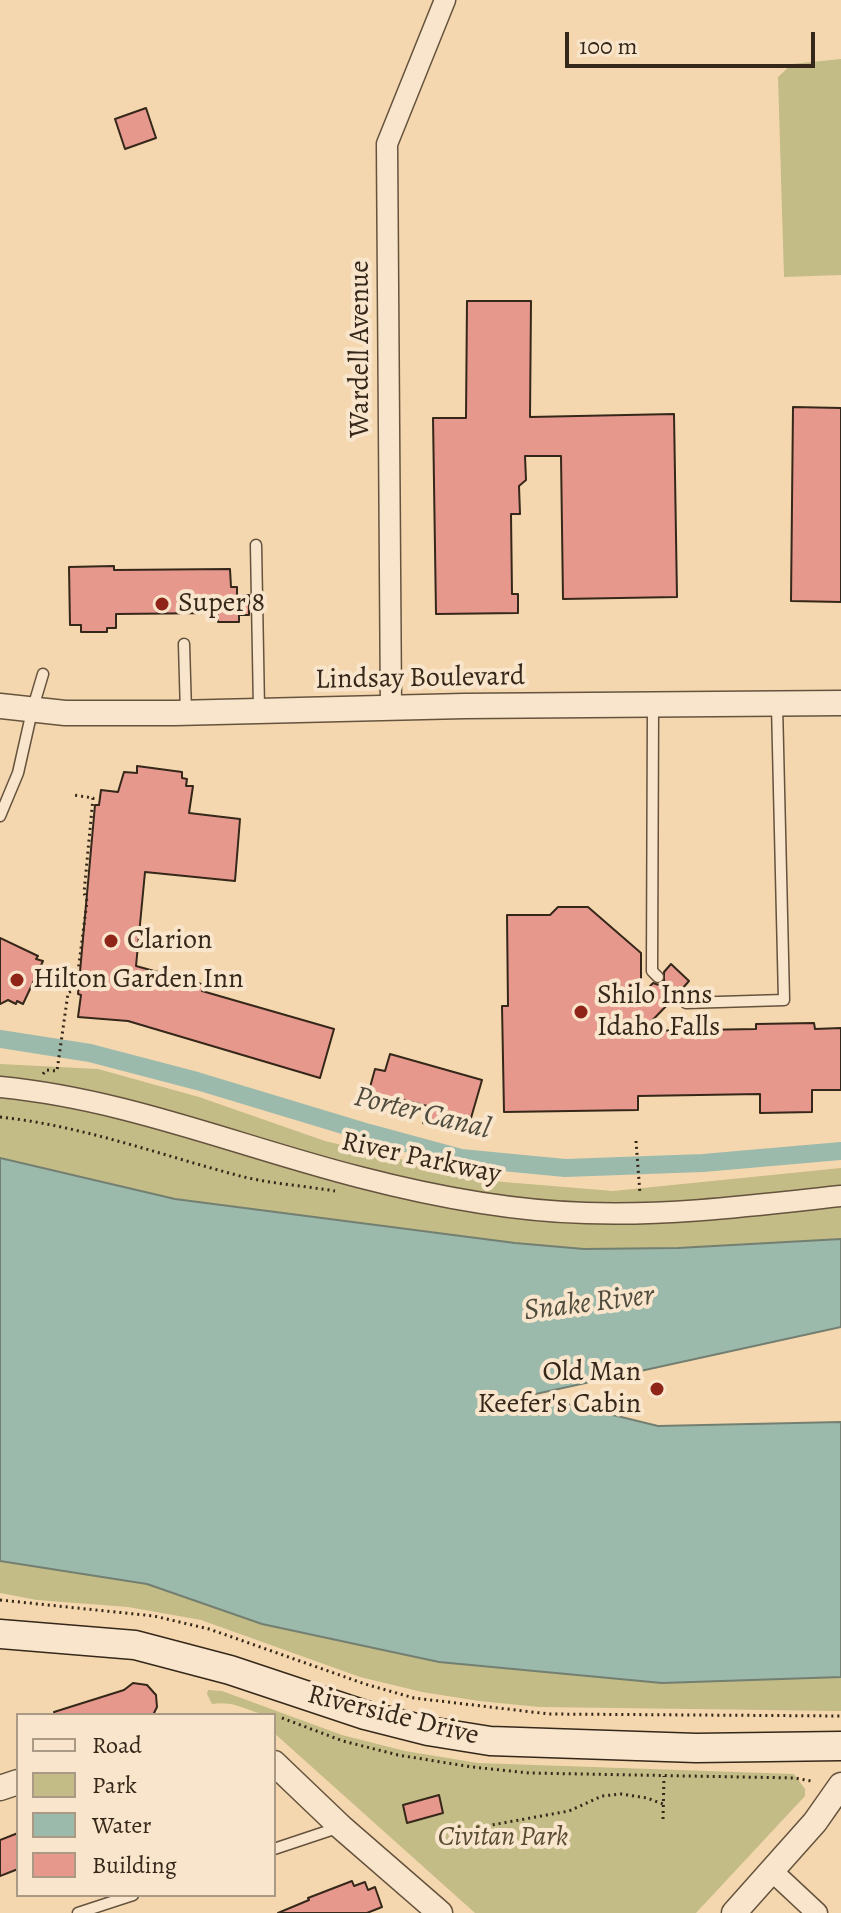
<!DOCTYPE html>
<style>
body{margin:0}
#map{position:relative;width:841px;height:1913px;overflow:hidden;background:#f5d7af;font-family:Alegreya,serif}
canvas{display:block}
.legend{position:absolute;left:16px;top:1713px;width:260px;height:184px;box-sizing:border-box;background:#f8e5cb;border:2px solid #aa9984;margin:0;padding:10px 14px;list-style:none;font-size:24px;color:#352719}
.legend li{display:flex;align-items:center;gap:16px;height:40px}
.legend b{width:40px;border:2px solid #aa9984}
.scale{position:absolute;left:565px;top:32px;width:250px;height:36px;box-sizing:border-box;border:4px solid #352719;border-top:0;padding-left:10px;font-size:24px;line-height:28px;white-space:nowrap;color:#352719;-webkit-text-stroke:6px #f8e5cb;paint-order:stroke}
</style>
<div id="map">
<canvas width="841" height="1913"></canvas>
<ul class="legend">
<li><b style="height:10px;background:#f8e5cb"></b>Road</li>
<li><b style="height:22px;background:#c3bc86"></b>Park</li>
<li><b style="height:22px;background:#9cbaac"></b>Water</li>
<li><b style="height:22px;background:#e6988d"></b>Building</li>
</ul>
<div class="scale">100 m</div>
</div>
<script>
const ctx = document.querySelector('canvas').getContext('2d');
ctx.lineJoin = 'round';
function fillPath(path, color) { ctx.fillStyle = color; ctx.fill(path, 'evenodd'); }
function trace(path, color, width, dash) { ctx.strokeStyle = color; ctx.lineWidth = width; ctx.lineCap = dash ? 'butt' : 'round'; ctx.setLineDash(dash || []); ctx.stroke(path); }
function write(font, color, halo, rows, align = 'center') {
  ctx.font = font + ' Alegreya,serif'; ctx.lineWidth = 8; ctx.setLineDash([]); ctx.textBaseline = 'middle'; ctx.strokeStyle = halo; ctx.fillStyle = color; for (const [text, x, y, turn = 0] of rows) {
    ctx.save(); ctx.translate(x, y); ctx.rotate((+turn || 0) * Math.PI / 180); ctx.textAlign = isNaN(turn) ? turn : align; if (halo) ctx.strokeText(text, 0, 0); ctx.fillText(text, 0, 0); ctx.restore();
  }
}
fillPath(new Path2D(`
 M841,59V275L784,277L778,77L792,64Z
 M0,1064L98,1069L199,1097L325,1141L492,1181L613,1191L841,1168V1239L678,1248L584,1249L515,1243L175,1199L0,1158Z
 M0,1561L147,1583L262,1624L439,1662L662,1683L841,1677V1711L539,1707L479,1701L422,1692L360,1677L201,1620L128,1607L37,1600L0,1593Z
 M208,1690L222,1691L342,1735L405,1751L478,1763L794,1774L805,1789V1796L696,1913H475L274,1733V1715C249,1715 240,1700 212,1704L207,1694Z`), '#c3bc86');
const water = new Path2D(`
 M0,1158L175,1199L515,1243L584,1249L678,1248L841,1239V1327L531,1395L658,1426L841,1422V1677L662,1683L439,1662L262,1624L147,1584L0,1561Z`);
fillPath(water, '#9cbaac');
trace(water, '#737f71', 2);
trace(new Path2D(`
 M0,1039L90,1053L197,1081L369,1133L461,1158L565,1168L703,1163L841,1151`), '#9cbaac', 18);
const building = new Path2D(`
 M146,108L156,138L125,149L115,119Z
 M467,301H531L530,417L674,414L677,597L563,599L561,456H525L526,480L519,486L520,514H511L512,594H518V613L436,614L433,418H466Z
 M793,407L841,408V602L791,601Z
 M114,566V570L230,569L231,587H237V596L249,595V615H239V622H218V613L116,614V628H107V632H81V625H70L69,567Z
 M137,766L182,772V778L187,779L186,786H193L189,813L240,819L235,881L145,872L136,966L205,985L202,991L334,1029L320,1078L128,1021L78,1017L81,995L78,994L95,805H99L101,790L118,792L124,772L137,773Z
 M558,907H588L641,953V996L653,983L659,985L664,982V972L671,964L689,981L682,989L676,987L670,989L668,995L671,1001L642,1031L756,1029V1024L814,1023L815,1029L841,1028V1090H812V1112L760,1113V1094L638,1096V1110L504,1112L502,1006H508L507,915H550Z
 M0,938L38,956L36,959L43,961L23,1004L17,1001L16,1004L8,1000L0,1004Z
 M390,1054L482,1080L471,1118L462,1115L458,1132L423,1123L427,1106L400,1099L397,1111L370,1104L373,1093L369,1091L375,1069L385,1071Z
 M133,1683L147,1685L156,1695L157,1707L153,1715H55L54,1712L124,1690Z
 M439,1795L443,1813L407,1823L403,1805Z
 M18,1833V1869L0,1876V1840Z
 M352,1881L354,1886L365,1882L368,1890L375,1887L382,1907L367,1913H278L309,1900L308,1898Z`);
fillPath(building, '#e6988d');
trace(building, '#352719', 2);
const service = new Path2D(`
 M256,545L259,709
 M184,644L186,713
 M653,706L652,971L658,977
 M0,816L18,773L32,711L43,674
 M676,995L686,1003L784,1000L777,705
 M274,1849L340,1827
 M78,1913L133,1895`);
const minor = new Path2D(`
 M391,709L387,144L445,0
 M0,1087C125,1099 238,1146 359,1177C432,1196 510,1211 586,1213C672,1216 757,1205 841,1196
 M772,1871L817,1913`);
const tertiary = new Path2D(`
 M0,706L65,713H175L464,706L841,703
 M274,1763L341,1827L440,1913
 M0,1788L18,1782
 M734,1913L815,1822L841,1785`);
const secondary = new Path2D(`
 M0,1634L135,1645L230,1670L365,1715L428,1731L490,1741L696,1748L841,1746`);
trace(service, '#65533e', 13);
trace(minor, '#65533e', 23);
trace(tertiary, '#65533e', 27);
trace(secondary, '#352719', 31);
trace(new Path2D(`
 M43,1074L46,1070L57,1071L68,993L76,988L87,901L84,893L93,798L74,795
 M0,1117C84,1126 163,1156 244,1177C274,1184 305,1186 335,1191
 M636,1141L640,1194
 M0,1600L154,1616L209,1629L365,1684L414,1698L549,1714L841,1716
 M282,1718L343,1741L398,1755L472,1767L529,1773L795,1778L811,1781
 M663,1819L664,1776
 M475,1828L569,1811L602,1796L621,1794L647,1798L663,1804`), '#352719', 3, [2, 4]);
trace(service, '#f8e5cb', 10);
trace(minor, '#f8e5cb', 20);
trace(tertiary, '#f8e5cb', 24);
trace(secondary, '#f8e5cb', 28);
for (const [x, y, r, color] of [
 [162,604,8,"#8f2418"],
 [111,941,8,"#8f2418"],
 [17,980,8,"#8f2418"],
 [581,1012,8,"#8f2418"],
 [657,1389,8,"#8f2418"]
]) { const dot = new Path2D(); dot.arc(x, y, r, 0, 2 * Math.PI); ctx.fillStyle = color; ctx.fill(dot); trace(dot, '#f8e5cb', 3); }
write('28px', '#352719', '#f8e5cb', [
 ["Wardell Avenue",361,349,-90],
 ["Lindsay Boulevard",420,679,-1],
 ["River Parkway",421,1159,12],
 ["Riverside Drive",393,1716,14]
]);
write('28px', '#352719', '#f8e5cb', [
 ["Super 8",178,604],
 ["Clarion",127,941],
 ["Hilton Garden Inn",33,980],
 ["Shilo Inns",597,996],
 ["Idaho Falls",597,1028],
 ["Old Man",641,1373,"right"],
 ["Keefer's Cabin",641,1405,"right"]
], 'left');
write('italic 28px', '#584c34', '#f8e5cb', [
 ["Civitan Park",503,1838]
]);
write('italic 30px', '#4f4c3e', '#f8e5cb', [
 ["Porter Canal",422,1114,14],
 ["Snake River",589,1304,-7]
]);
</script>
